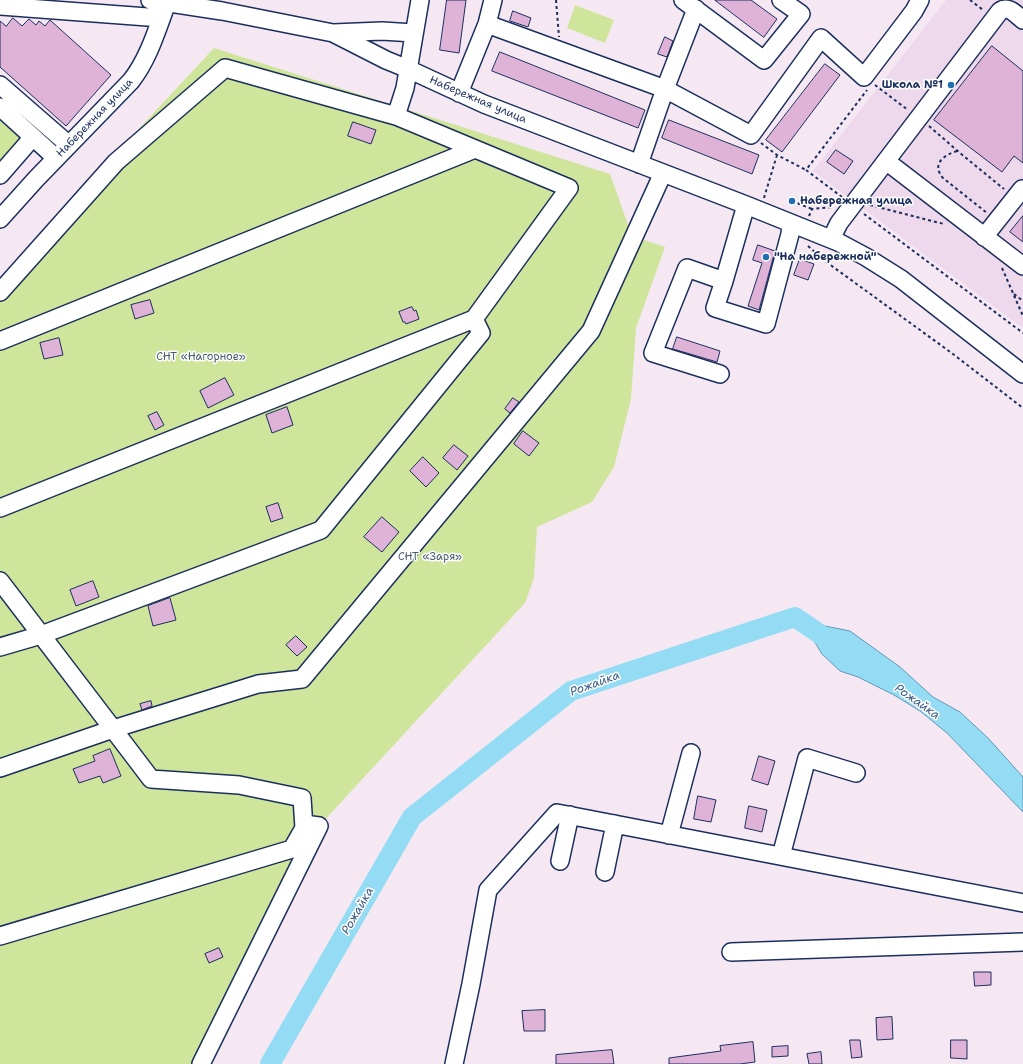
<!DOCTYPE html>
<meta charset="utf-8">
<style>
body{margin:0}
canvas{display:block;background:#f5e8f3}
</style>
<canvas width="1023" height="1064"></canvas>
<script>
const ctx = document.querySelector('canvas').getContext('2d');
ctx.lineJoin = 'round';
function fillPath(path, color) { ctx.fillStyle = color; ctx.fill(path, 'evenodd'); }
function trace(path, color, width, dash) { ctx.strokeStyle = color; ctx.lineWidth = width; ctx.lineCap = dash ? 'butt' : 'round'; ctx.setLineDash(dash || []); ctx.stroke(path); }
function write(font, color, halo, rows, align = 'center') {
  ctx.font = font + ' "Shantell Sans",sans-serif'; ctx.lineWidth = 3; ctx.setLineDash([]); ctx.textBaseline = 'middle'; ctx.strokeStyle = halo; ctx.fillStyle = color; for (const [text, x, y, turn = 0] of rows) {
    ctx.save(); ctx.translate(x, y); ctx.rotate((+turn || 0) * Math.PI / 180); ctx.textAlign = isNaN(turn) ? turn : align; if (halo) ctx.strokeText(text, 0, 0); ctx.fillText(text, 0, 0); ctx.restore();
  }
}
fillPath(new Path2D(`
 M946,0H1023V328L813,171Z`), '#eed8eb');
fillPath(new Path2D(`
 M575,5L614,20L605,43L567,28Z
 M214,48L610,174L632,236L665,247L636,328L631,399L614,467L592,502L537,527L534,578L525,603L319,826L202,1064H0V278Z
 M0,107L37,141L0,181Z`), '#cfe59b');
const water = new Path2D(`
 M825,626L850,631L900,667L933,697L960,712L988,738L1023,777V812L947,733L920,711L894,695L858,677L840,671L822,654L811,636L817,627Z`);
fillPath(water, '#93dcf4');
trace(water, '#6397b8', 1);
trace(new Path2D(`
 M270,1064L412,817L571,691L795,617L837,646`), '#93dcf4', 20);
const building = new Path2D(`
 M447,0H466L459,53L440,50Z
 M715,0H751L777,19L764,37Z
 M513,11L531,18L528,27L510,21Z
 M13,18L22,26L29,19L36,25L39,21L45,26L50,20L111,75L66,126L0,67V21L6,26Z
 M665,37L673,41L667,57L658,54Z
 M992,46L1023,71V163L1014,156L1002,172L934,120Z
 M500,52L645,110L638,128L492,71Z
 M825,64L840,75L782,152L766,140Z
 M669,120L759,155L752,174L662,138Z
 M353,122L376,130L371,144L348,136Z
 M836,150L853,161L844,174L827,162Z
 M1023,216V242L1010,232Z
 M758,245L775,251L759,310L748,306L762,263L753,260Z
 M800,259L814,264L808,280L794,275Z
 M150,300L154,313L135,319L131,305Z
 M412,307L414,311L416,310L419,319L406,324L405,322H403L399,312Z
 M677,337L720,351L717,362L673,349Z
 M59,338L63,355L44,359L40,343Z
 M225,378L234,395L208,408L200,391Z
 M513,398L519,402L510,413L505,409Z
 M287,407L293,425L272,433L266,415Z
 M157,412L164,425L155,430L148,416Z
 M523,431L539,443L529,456L514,444Z
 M454,445L468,456L457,470L443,458Z
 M423,457L439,473L426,487L410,471Z
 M278,503L283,518L271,522L266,507Z
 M382,517L399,532L382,552L364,537Z
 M93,581L99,597L76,606L70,590Z
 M170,598L176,620L153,626L148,606Z
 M296,636L307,647L297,656L286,645Z
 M151,701L152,706L142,710L140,704Z
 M110,749L121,776L103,783L100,776L79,783L73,769L95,761L93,756Z
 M759,756L775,761L768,785L752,780Z
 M698,796L716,800L711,822L694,819Z
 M749,806L767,810L762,832L745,828Z
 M219,948L223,957L209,963L205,954Z
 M974,972H991V985L975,986Z
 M545,1010V1031H524L522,1011Z
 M892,1017L893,1039L877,1040L876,1018Z
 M850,1040H860L862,1057L852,1058Z
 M951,1040H967V1059L951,1058Z
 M753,1042L755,1062L740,1064H669V1058L721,1051L720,1046Z
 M788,1046V1056L772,1057V1047Z
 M612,1050L614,1064H556V1055Z
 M821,1052L822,1064H809L807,1054Z`);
fillPath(building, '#dfb3d8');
trace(building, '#1b2f5e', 1);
const minor = new Path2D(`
 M150,0L222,11L333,33L382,31L414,33
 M493,0L487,24L665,89L639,164
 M683,0L764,60L801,14L781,0
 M0,6L161,18
 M696,9L665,89L751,135L821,38L864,77L914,11L920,0
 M333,33L386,60L408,69L484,104L746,205L838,242L866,257L901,279L1023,374
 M0,85L69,145
 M459,93L487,24
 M0,107L33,137L0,175
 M396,116L405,88L420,0
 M33,137L56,158
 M886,161L1000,11C1009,5 1016,15 1023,20
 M746,205L724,281L715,308L766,324L790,234L791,223
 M0,219L36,179L131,81C149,58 157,29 167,3
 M984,237L1022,189
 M831,239L839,223L886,161L1023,266
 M0,292L116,162L225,68L396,116L569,188L474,319L0,508
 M0,341L475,149
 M720,374L653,353L687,268L724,281
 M0,581L113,729L258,684L302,679L591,331L663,173
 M0,647L41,635L321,530L481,333L474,319
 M0,768L113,729L151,779L239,785L302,798L304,828L292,849L0,936
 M669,835L691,753
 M781,856L807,758L856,773
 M560,861L570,815
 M605,872L615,824
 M731,952L1023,942
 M201,1064L319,826L304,824
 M454,1064L471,984L488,890L557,813L1023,903`);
trace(minor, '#1b2f5e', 20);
trace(new Path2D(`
 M556,0L559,37
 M970,0L983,10
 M875,85L908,110
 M929,126L960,153L1004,189
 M761,143L777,155L806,170
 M957,151C944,155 931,164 943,178L987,213
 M842,197L806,170L867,90
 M764,198L777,155
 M792,201L812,209
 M870,205L944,224
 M864,214L1023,333
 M809,216L812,209L834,207
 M808,246L825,261L953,354L1023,408
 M1002,268L1023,316
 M1014,294L1023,301`), '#1b2f5e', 2, [3, 3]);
trace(minor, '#fff', 17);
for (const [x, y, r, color] of [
 [951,85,4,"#1f6fb2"],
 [792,201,4,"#1f6fb2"],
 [766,257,4,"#1f6fb2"]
]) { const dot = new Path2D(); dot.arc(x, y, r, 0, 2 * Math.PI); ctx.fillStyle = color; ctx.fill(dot); trace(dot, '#fff', 1.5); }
write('bold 11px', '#1b2f5e', '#fff', [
 ["Школа №1",943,85,"right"],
 ["Набережная улица",800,201],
 ["\"На набережной\"",774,257]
], 'left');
write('11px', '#1b2f5e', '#fff', [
 ["Набережная улица",478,100,23],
 ["Набережная улица",95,118,-46]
]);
write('11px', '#485c6d', '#fff', [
 ["СНТ «Нагорное»",201,357],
 ["СНТ «Заря»",430,557]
]);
write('italic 12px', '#395a84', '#fff', [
 ["Рожайка",595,684,-20],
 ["Рожайка",917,702,35],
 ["Рожайка",358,911,-60]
]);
</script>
